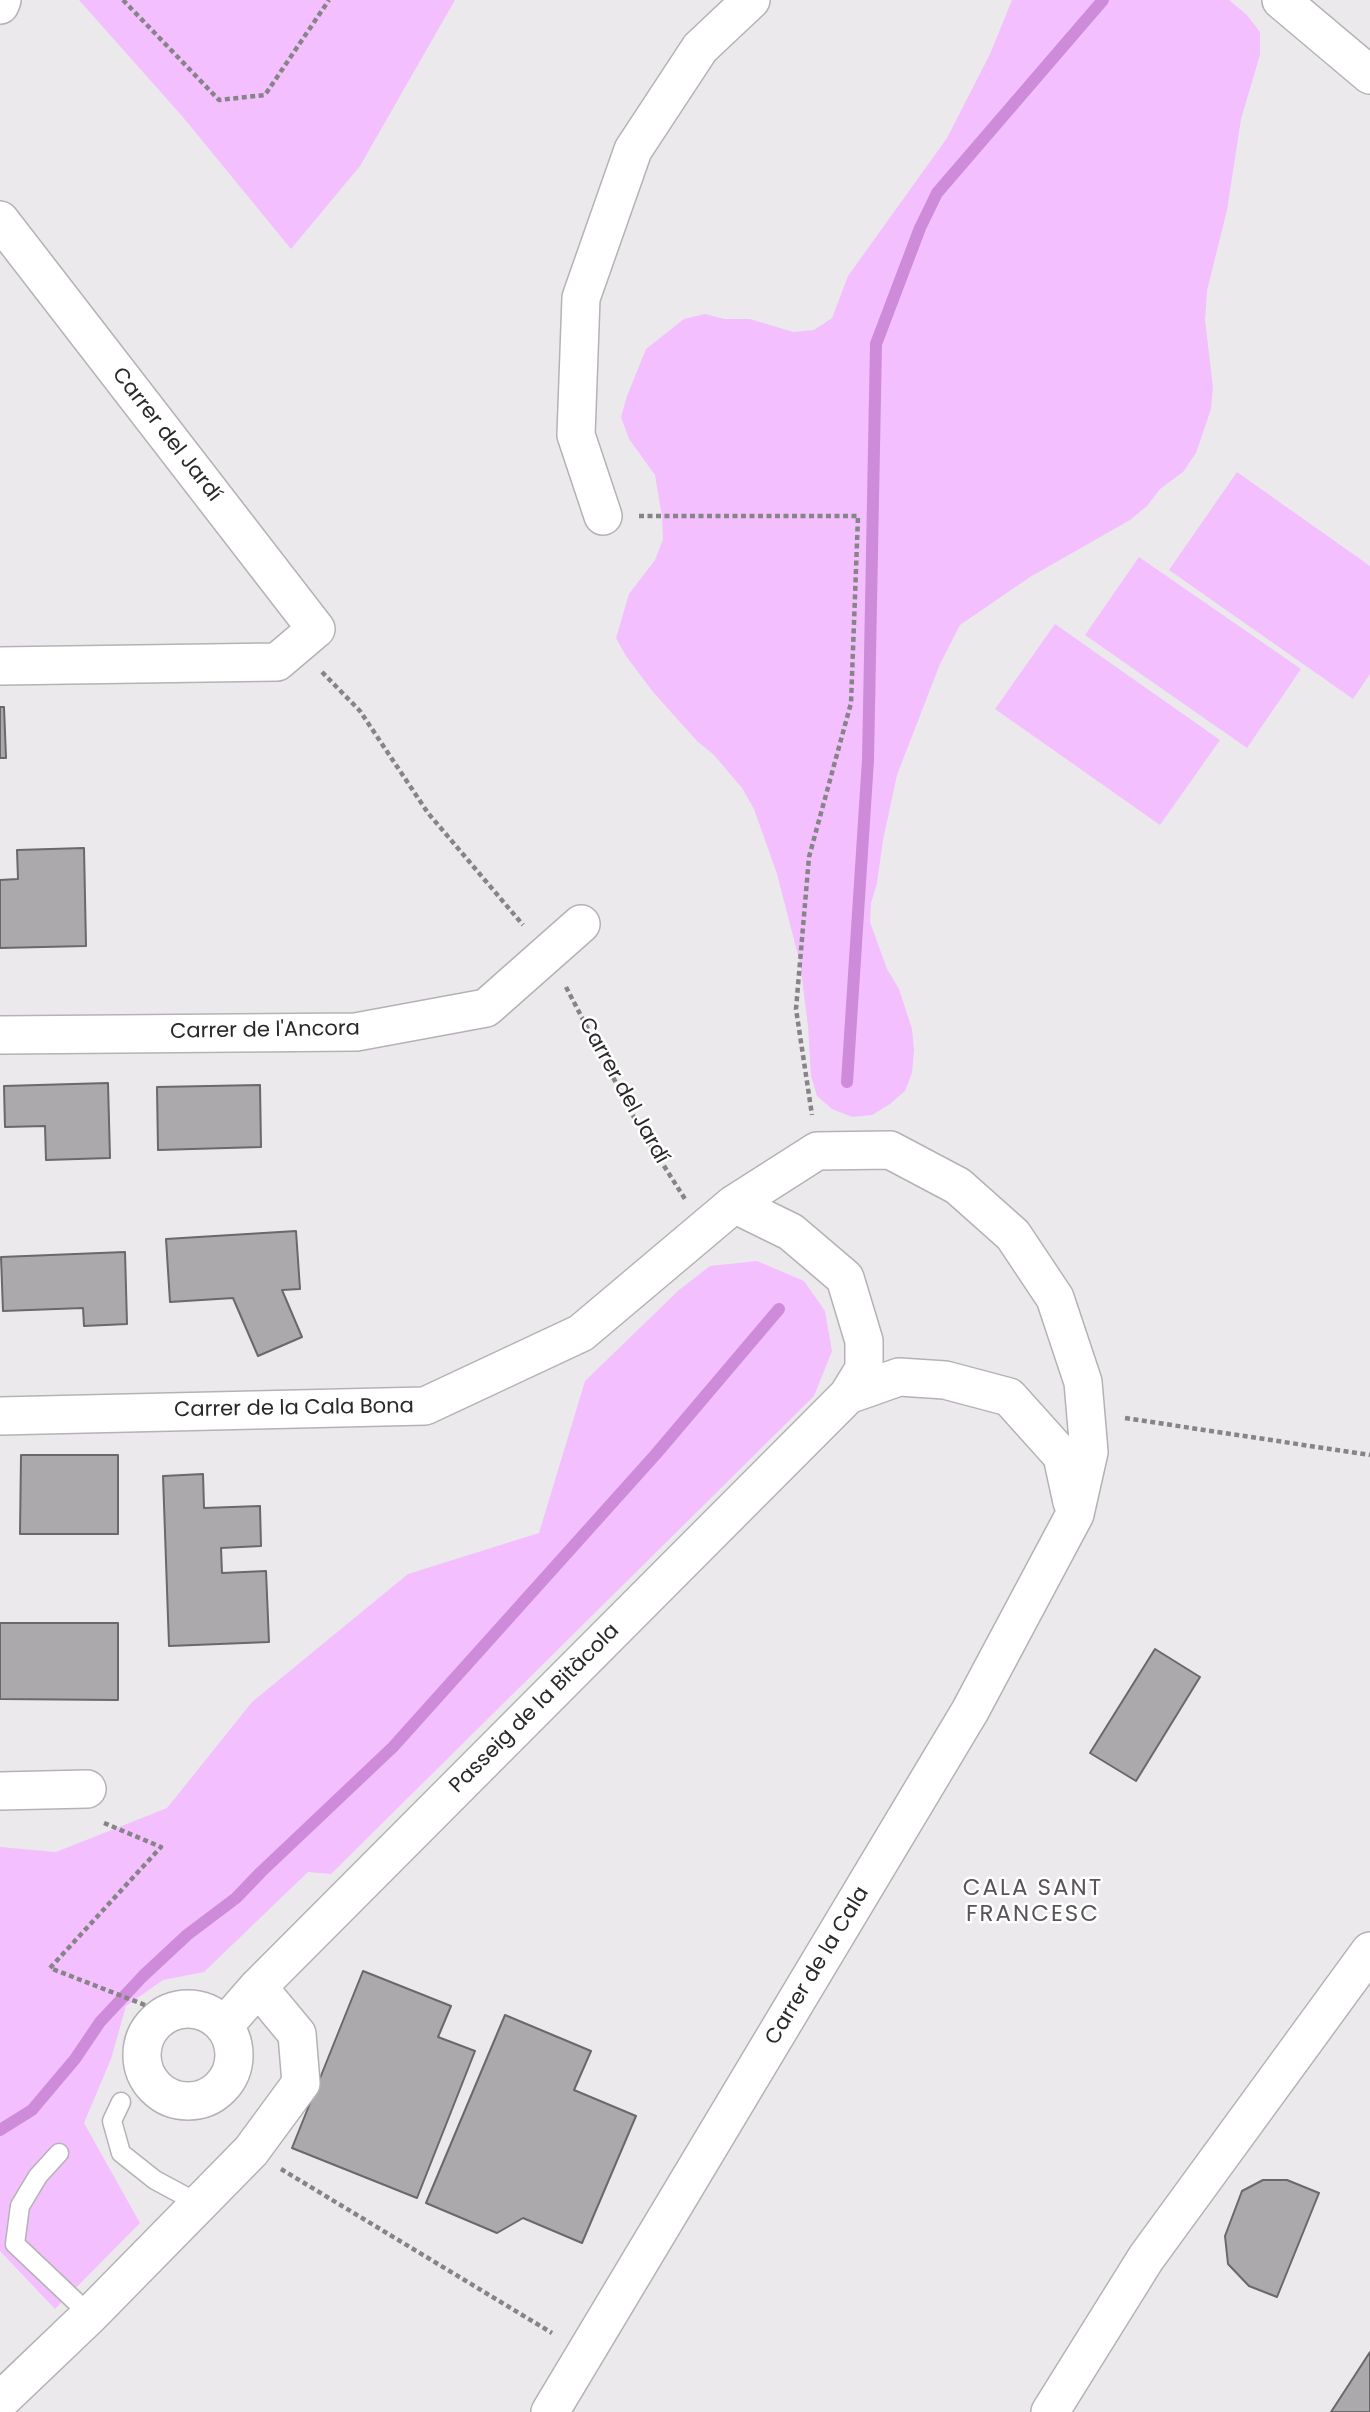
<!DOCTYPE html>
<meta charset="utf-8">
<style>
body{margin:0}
canvas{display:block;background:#ece9ec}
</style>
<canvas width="1370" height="2412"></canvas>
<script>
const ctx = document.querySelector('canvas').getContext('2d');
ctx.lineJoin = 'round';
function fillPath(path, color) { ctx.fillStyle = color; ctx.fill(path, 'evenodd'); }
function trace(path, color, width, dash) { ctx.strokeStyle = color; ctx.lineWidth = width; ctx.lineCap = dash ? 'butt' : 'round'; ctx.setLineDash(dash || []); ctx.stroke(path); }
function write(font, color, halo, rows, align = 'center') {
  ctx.font = font + ' Poppins,sans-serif'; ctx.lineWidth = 5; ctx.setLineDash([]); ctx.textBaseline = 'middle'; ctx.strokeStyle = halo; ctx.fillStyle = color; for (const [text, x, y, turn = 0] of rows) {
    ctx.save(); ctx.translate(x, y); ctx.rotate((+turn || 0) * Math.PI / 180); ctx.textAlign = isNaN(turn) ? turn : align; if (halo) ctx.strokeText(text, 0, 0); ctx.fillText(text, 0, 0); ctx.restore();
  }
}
fillPath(new Path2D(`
 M79,0H455L360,166L291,249L182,116Z
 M1012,0H1229L1247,15L1260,32V55L1241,119L1227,210L1207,291L1205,320L1213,387L1211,409L1196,453L1183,472L1160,489L1147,506L1130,520L1030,577L960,625L940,664L897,775L883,840L877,883L871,903L870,922L887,969L899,989L912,1029L914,1050L912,1073L905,1091L890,1104L872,1115L852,1117L832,1109L817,1096L811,1076L808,1026L800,963L777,874L754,809L742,788L714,755L697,741L653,692L626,656L616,638L629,594L655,560L663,539L662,517L655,475L629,439L621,417L627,396L646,349L684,319L705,314L725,319H750L793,332L814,330L832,318L848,276L947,138L990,54Z
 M1237,472L1370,566V674L1353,699L1169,570Z
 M1139,557L1301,669L1247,748L1085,635Z
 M1055,624L1220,740L1160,825L995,709Z
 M757,1261L804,1281L825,1311L832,1351L814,1396L331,1874L308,1872L204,1972L163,1980L126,2006L111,2059L84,2123L140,2223L55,2309L0,2251V1847L56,1852L167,1808L252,1702L408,1574L539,1533L585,1381L679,1290L710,1266Z`), '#f4bffe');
trace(new Path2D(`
 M847,1082L868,760L876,344L920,228L937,193L1103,0
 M0,2130L32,2110L75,2059L100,2022L143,1976L187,1935L236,1898L261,1872L393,1747L656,1454L779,1309`), '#cd8bd9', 12);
const building = new Path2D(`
 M0,707H4L6,758H0Z
 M84,848L86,946L0,948V880L18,879L17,850Z
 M108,1083L110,1158L46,1160L45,1126L5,1127L4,1086Z
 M260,1085L261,1147L158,1150L157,1087Z
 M296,1231L300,1289L282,1290L302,1337L258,1356L233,1298L170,1302L166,1239Z
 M125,1252L127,1324L84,1326L83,1308L3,1311L1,1257Z
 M21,1455H118V1534H20Z
 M203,1474L204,1508L260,1506L261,1546L221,1548L222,1573L266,1571L269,1642L169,1646L163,1476Z
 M0,1623H118V1700L0,1699Z
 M1155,1649L1200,1677L1136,1781L1090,1753Z
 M363,1971L451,2006L438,2037L475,2051L417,2198L292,2148Z
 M505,2015L591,2051L574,2090L636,2116L582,2243L523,2218L497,2233L426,2203Z
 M1263,2180H1287L1319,2193L1277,2297L1249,2286L1228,2264L1225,2236L1242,2191Z
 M1370,2352V2412H1331Z`);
fillPath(building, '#aca9ac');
trace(building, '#6a686a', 2);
const lane = new Path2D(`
 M121,2102L112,2121L121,2153L155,2180L198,2203
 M59,2153L38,2176L20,2206L15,2244L90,2315`);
const street = new Path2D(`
 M1281,0L1370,75
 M0,5L2,0
 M0,220L316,629L277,662L0,666
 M603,516L576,435L581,298L633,150L700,48L751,0
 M0,1035L356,1032L486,1008L581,924
 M848,1395L899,1377L945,1380L1009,1397L1062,1456L1072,1502
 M0,1416L425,1406L581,1333L734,1204L817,1151L890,1150L958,1186L1013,1235L1055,1298L1083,1382L1089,1452L1075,1514L970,1711L550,2412
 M0,1791L87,1789
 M142 2055a46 46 0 1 1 92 0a46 46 0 1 1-92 0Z
 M224,2026L258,1987L848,1395L864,1369V1341L845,1278L791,1232L734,1204
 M0,2401L90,2315L251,2151L301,2083L297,2034L258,1987
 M1050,2412L1146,2258L1370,1951`);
trace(lane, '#b4b2b5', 21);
trace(street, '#b4b2b5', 40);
trace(new Path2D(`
 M123,0L219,100L265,95L329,0
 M639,516H858L851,703L809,857L796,1009L812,1115
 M322,672L360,711L428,813L523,925
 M566,987L638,1125L685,1199
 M1125,1418L1370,1455
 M104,1823L161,1847L50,1968L168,2014
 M281,2169L552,2333`), '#868486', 4.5, [5, 3.5]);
trace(lane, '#fff', 18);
trace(street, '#fff', 37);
write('21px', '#2a292a', '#fff', [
 ["Carrer del Jardí",166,435,52],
 ["Carrer de l'Ancora",265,1031,-1],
 ["Carrer del Jardí",623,1091,61],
 ["Carrer de la Cala Bona",294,1409,-1],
 ["Passeig de la Bitàcola",535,1709,-45],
 ["Carrer de la Cala",818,1966,-59]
]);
ctx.letterSpacing = '2px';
write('23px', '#585558', '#fff', [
 ["CALA SANT",1033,1889],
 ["FRANCESC",1033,1915]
]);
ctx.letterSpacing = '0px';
</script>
